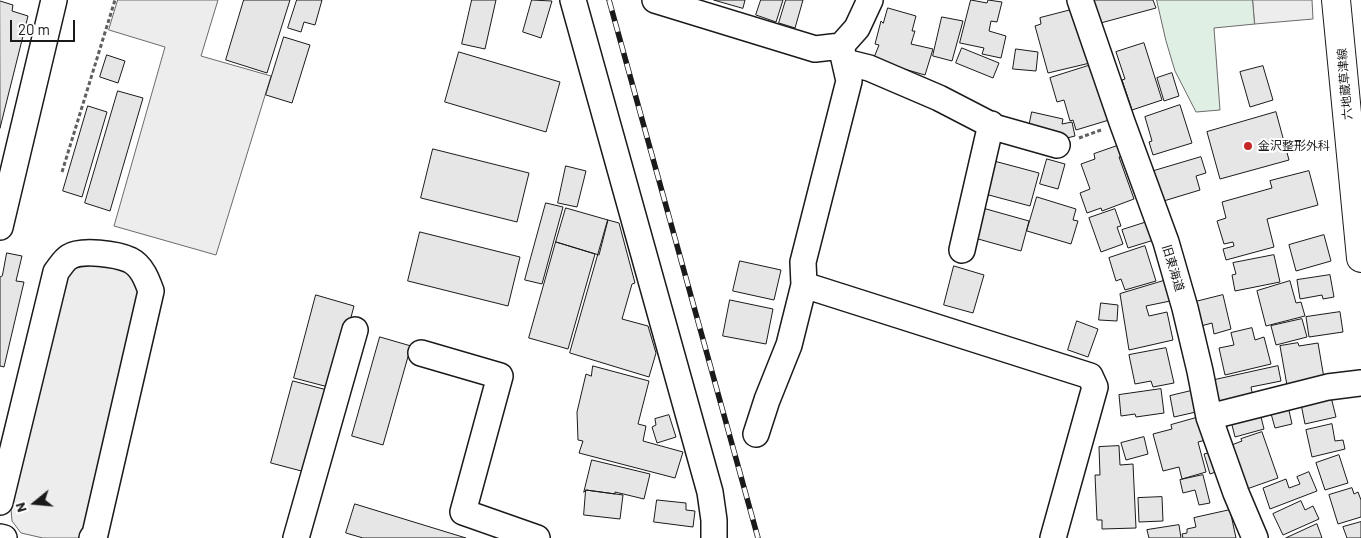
<!DOCTYPE html>
<meta charset="utf-8">
<style>
body{margin:0}
#map{position:relative;width:1361px;height:538px;overflow:hidden;background:#fff;font-family:Barlow,sans-serif}
canvas{display:block}
.north{position:absolute;left:10px;top:478px;width:50px;height:50px;-webkit-text-stroke:4px #fff;paint-order:stroke;rotate:253deg;font-size:14px;font-weight:700;line-height:20px;text-align:center;color:#1a1a1a}
.north::after{content:'';display:block;margin:auto;width:18px;height:22px;background:#1a1a1a;clip-path:polygon(50% 0,100% 100%,50% 72%,0 100%)}
.scale{position:absolute;left:10px;top:20px;width:65px;height:22px;box-sizing:border-box;border:2px solid #1a1a1a;border-top:0;padding-left:6px;font-size:15px;line-height:18px;white-space:nowrap;color:#1a1a1a;-webkit-text-stroke:4px #fff;paint-order:stroke}
</style>
<div id="map">
<canvas width="1361" height="538"></canvas>
<div class="north">N</div>
<div class="scale">20 m</div>
</div>
<script>
const ctx = document.querySelector('canvas').getContext('2d');
ctx.lineJoin = 'round';
function fillPath(path, color) { ctx.fillStyle = color; ctx.fill(path, 'evenodd'); }
function trace(path, color, width, dash) { ctx.strokeStyle = color; ctx.lineWidth = width; ctx.lineCap = dash ? 'butt' : 'round'; ctx.setLineDash(dash || []); ctx.stroke(path); }
function write(font, color, halo, rows, align = 'center') {
  ctx.font = font + ' Barlow,"Noto Sans JP",sans-serif'; ctx.lineWidth = 4; ctx.setLineDash([]); ctx.textBaseline = 'middle'; ctx.strokeStyle = halo; ctx.fillStyle = color; for (const [text, x, y, turn = 0] of rows) {
    ctx.save(); ctx.translate(x, y); ctx.rotate((+turn || 0) * Math.PI / 180); ctx.textAlign = isNaN(turn) ? turn : align; if (halo) ctx.strokeText(text, 0, 0); ctx.fillText(text, 0, 0); ctx.restore();
  }
}
const green = new Path2D(`
 M1157,0H1253L1255,24L1214,28L1220,110L1196,112L1175,71L1166,41Z`);
fillPath(green, '#e0efe3');
trace(green, '#6a6a6a', 1);
const parking = new Path2D(`
 M118,0H218L201,56L271,76L216,255L114,226L165,47L109,30Z
 M1253,0H1312L1313,19L1255,24Z
 M86,262L130,271L141,296L86,529L79,538H43L21,533L12,521L11,510L66,275L75,264Z`);
fillPath(parking, '#ededed');
trace(parking, '#6a6a6a', 1);
const building = new Path2D(`
 M244,0H290L267,73L226,60Z
 M297,0H322L315,25L304,22L301,32L288,28Z
 M472,0H496L485,49L462,44Z
 M532,0L552,1L541,38L523,32Z
 M714,0H745L743,8Z
 M761,0H783L776,22L756,15Z
 M786,0H803L795,28L779,23Z
 M971,0L987,3L988,0L1002,2L997,22L991,21L989,31L1006,36L1001,58L982,54L984,48L960,43Z
 M1091,0H1153L1156,8L1097,24Z
 M0,1L13,5L12,11L28,16L0,128Z
 M888,8L916,16L912,31H915L911,44L933,49L925,75L873,60L879,45L875,44L881,21L883,23Z
 M1075,9L1090,63L1048,73L1035,26L1041,24L1040,18Z
 M942,17L963,21L952,61L933,56Z
 M284,37L310,45L292,103L266,95Z
 M1144,43L1162,100L1132,110L1122,80L1125,79L1116,52Z
 M962,48L999,63L993,78L956,63Z
 M1016,49L1038,52L1036,71L1013,69Z
 M459,52L560,82L546,132L445,102Z
 M107,55L125,61L118,83L100,77Z
 M1091,65L1109,120L1076,130L1073,120L1070,121L1064,100L1057,102L1050,78Z
 M1263,66L1273,100L1250,107L1240,72Z
 M1172,73L1179,96L1164,101L1157,78Z
 M118,91L143,98L110,211L85,203Z
 M1180,105L1192,143L1153,155L1149,142L1152,141L1145,117Z
 M88,106L107,112L82,197L63,191Z
 M1032,112L1063,119L1062,124L1072,122L1075,136L1059,140L1028,132Z
 M1276,112L1289,160L1220,179L1207,132Z
 M1120,145L1124,155L1119,157L1134,199L1102,211L1101,208L1087,213L1080,193L1090,189L1081,164L1095,159L1094,154Z
 M433,149L529,173L517,222L421,198Z
 M1201,157L1206,173L1196,176L1200,190L1157,203L1147,173Z
 M1047,159L1065,164L1058,189L1040,184Z
 M994,161L1039,173L1030,206L985,194Z
 M566,166L586,171L577,207L558,203Z
 M1309,171L1318,205L1267,219L1274,247L1226,260L1223,249L1234,246L1233,242L1224,244L1217,221L1226,218L1222,202L1272,188L1270,181Z
 M1037,197L1076,209L1073,220L1078,221L1071,244L1027,231Z
 M546,203L563,207L542,284L525,280Z
 M979,207L1029,221L1021,251L971,237Z
 M566,208L608,220L599,255L556,242Z
 M1115,209L1121,226L1117,227L1123,244L1101,252L1089,218Z
 M608,220L619,223L635,283L632,284L622,319L648,326L656,353L649,377L570,353Z
 M1147,222L1154,240L1128,248L1122,230Z
 M420,232L520,257L508,306L408,281Z
 M1324,235L1331,261L1296,271L1289,245Z
 M556,242L595,254L568,349L529,338Z
 M1145,246L1156,281L1125,290L1121,279L1116,281L1109,258Z
 M7,253L22,256L16,281L24,282L4,367L0,366V277L2,276Z
 M1274,255L1280,282L1235,291L1232,275L1236,274L1233,263Z
 M740,261L781,270L774,300L733,291Z
 M954,266L984,275L973,313L944,305Z
 M1330,275L1334,297L1323,299L1322,295L1300,299L1297,280Z
 M1170,279L1175,300L1146,306L1149,316L1167,312L1173,340L1129,350L1120,294Z
 M1290,281L1296,303L1301,302L1305,316L1266,326L1257,291Z
 M316,295L354,306L332,388L294,378Z
 M1223,295L1231,329L1214,334L1212,323L1201,326L1195,302Z
 M730,300L773,309L766,344L723,336Z
 M1101,303L1118,305L1117,321L1099,320Z
 M1340,312L1343,332L1309,337L1306,317Z
 M1302,319L1307,337L1276,345L1271,326Z
 M1077,321L1098,329L1088,357L1068,350Z
 M1252,328L1255,340L1264,337L1271,364L1225,375L1219,348L1234,345L1231,333Z
 M380,337L411,346L383,445L352,436Z
 M1298,343L1299,346L1318,343L1324,378L1288,391L1280,346Z
 M1166,348L1174,383L1153,387L1151,381L1135,384L1129,355Z
 M593,366L649,381L638,424L646,426L643,441L683,452L675,478L579,453L583,441L578,440L577,412L586,374L591,376Z
 M1278,366L1281,381L1251,387L1254,402L1217,410L1210,381Z
 M293,381L331,391L309,473L271,463Z
 M1161,389L1164,413L1136,417L1135,414L1121,416L1119,395Z
 M1191,391L1196,412L1174,417L1170,396Z
 M1331,397L1336,417L1305,424L1301,404Z
 M1288,406L1292,424L1275,428L1270,410Z
 M1259,409L1264,429L1235,437L1230,417Z
 M669,415L676,437L657,443L652,427L656,425L655,419Z
 M1203,416L1210,439L1198,442L1206,472L1182,479L1179,467L1163,471L1153,434L1172,429L1171,425Z
 M1332,424L1335,441L1343,440L1345,449L1312,457L1306,430Z
 M1262,432L1278,478L1244,490L1229,446L1242,441L1241,439Z
 M1144,437L1148,454L1126,460L1121,443Z
 M1211,440L1221,470L1210,474L1204,454L1208,453L1204,442Z
 M1119,446L1120,465L1133,464L1136,528L1102,529V520H1097L1095,475H1100L1099,447Z
 M1339,455L1348,483L1325,490L1316,463Z
 M592,460L650,474L644,499L615,492V494L586,490L584,492Z
 M1309,472L1317,491L1270,509L1263,488L1286,479L1289,488L1300,484L1297,477Z
 M1203,475L1210,503L1199,505L1195,490L1183,493L1180,480Z
 M1352,488L1354,494L1358,492L1361,500V517L1338,524L1329,495Z
 M586,490L623,495L620,519L584,515Z
 M1162,497L1163,521L1139,522L1138,498Z
 M657,500L686,503V510L695,511L693,527L654,522Z
 M1301,501L1305,510L1313,506L1319,519L1283,535L1273,514Z
 M355,504L466,538H363L346,533Z
 M1230,510L1236,538H1183L1182,534L1187,533V529L1196,527L1194,518Z
 M1361,522V538H1347L1343,527Z
 M1317,524L1322,538H1286Z
 M1179,525L1181,538H1149L1147,530Z`);
fillPath(building, '#e6e6e6');
trace(building, '#1a1a1a', 1);
const minor = new Path2D(`
 M573,0L710,492L714,520V538
 M655,0L815,49L841,46L857,28L870,0
 M1080,0L1122,122L1166,242L1185,308L1200,371L1209,417L1236,493L1255,538
 M845,62L869,68L939,98L997,128L1057,145
 M0,227L54,0
 M962,250L991,124
 M804,285L1090,376L1095,387L1053,538
 M421,353L500,376L463,512L537,538
 M1209,417L1328,387L1361,383
 M756,434L767,400L789,345L804,285L803,262L849,81L841,46
 M0,502L56,272C60,267 64,260 69,257C81,249 117,254 130,260C142,266 147,280 151,291L95,534L92,538
 M0,537L4,538
 M296,538L355,330`);
const major = new Path2D(`
 M1336,0L1361,258`);
trace(minor, '#1a1a1a', 28);
trace(major, '#1a1a1a', 30);
trace(new Path2D(`
 M1079,138L1101,130
 M62,172L115,0`), '#5f5f5f', 3, [4, 2.5]);
trace(minor, '#fff', 25);
trace(major, '#fff', 28);
const rail = new Path2D(`
 M609,0L758,538`);
trace(rail, '#1a1a1a', 5.5);
trace(rail, '#fff', 4, [11]);
for (const [x, y, r, color] of [
 [1248,146,5,"#c62828"]
]) { const dot = new Path2D(); dot.arc(x, y, r, 0, 2 * Math.PI); ctx.fillStyle = color; ctx.fill(dot); trace(dot, '#fff', 2); }
write('12px', '#1a1a1a', '#fff', [
 ["六地蔵草津線",1345,84,-95],
 ["旧東海道",1173,268,73]
]);
write('12px', '#1a1a1a', '#fff', [
 ["金沢整形外科",1258,146]
], 'left');
</script>
